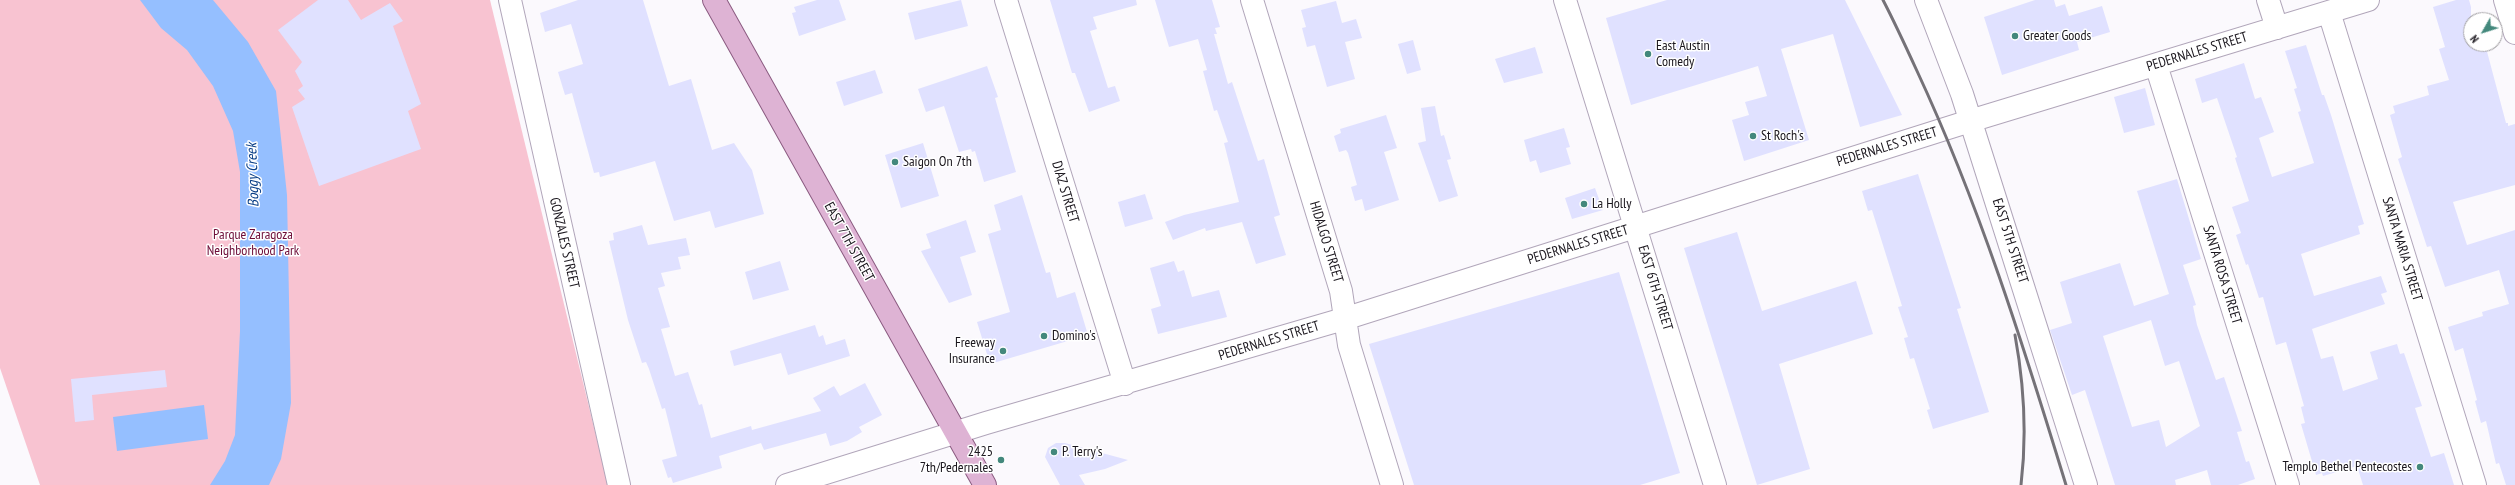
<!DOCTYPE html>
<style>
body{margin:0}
#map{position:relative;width:2515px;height:485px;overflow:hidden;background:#fbf9fd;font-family:"PT Sans Narrow",sans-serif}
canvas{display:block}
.north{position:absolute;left:2463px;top:12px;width:40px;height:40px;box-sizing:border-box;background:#fff;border:1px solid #a3a1a4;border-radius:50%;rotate:231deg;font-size:11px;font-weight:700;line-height:16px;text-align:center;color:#19151c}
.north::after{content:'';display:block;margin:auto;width:14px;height:18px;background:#43887c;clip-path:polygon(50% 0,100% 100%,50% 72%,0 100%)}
</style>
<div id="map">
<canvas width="2515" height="485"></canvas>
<div class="north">N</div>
</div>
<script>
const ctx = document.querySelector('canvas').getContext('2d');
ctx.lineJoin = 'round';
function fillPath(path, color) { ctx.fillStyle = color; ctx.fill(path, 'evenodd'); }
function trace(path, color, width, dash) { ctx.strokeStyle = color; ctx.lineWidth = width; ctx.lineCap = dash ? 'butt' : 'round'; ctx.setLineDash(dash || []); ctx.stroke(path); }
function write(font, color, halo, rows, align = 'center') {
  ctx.font = font + ' "PT Sans Narrow",sans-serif'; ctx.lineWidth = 3; ctx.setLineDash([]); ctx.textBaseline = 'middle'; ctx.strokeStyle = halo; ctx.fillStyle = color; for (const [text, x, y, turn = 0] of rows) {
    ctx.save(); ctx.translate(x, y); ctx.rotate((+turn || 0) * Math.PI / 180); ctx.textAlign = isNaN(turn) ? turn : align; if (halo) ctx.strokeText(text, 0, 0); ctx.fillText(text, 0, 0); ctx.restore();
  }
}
fillPath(new Path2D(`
 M0,0H490L608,485H40L0,368Z`), '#f8c3d1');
fillPath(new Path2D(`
 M140,0H213L248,42L276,91L287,195L291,403L281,459L269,485H210L225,461L235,435L240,331V172L233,131L213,86L187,50L161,28Z
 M204,405L208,439L117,451L113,417Z`), '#95bfff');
fillPath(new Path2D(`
 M318,0H348L361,20L390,3L403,21L393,26L421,104L408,111L421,149L319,186L292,107L305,99L298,90L303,86L295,71L302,62L278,30Z
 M578,0H643L669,86L691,79L712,150L734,143L752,170L764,214L715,228L710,211L674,221L655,161L600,177L599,172L594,173L572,93L565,95L558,72L583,64L571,24L545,32L540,13Z
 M817,0H839L846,20L799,36L792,13L796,12L794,7Z
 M961,0L968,26L915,40L908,13Z
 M1050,0H1136L1137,5L1093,17L1097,29L1090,31L1108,88L1115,86L1120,101L1089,112L1075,73H1072Z
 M1155,0H1212L1220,27L1215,28L1217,34H1214L1228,84L1232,82L1258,161L1264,159L1280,215L1274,217L1286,255L1256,264L1242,222L1206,231L1205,228L1173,240L1165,222L1184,215L1239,202L1224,143L1228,142L1217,110L1214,111L1203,71L1207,70L1198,39L1169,47Z
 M1667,0H1845L1902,115L1860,127L1833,34L1781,49L1809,140L1744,161L1732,120L1749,115L1745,102L1767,96L1758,66L1631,105L1606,18Z
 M2035,0H2054L2056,7L2065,4L2069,16L2102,6L2110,32L2077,42L2079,50L2002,75L1984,17Z
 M2456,0H2469L2471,7V44H2485L2506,123H2508V126L2515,124V185L2453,202L2467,245L2515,230V485H2506L2499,463L2496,464L2486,421L2481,423L2475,401L2477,400L2463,348L2455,351L2448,327L2483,316L2482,312L2509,304L2499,270L2445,287L2431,246L2427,247L2398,159L2402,157L2390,115L2395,113L2393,106L2429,95L2427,86L2449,80L2439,49L2445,47L2433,7Z
 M1336,1L1342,23L1356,19L1362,38L1345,42L1355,79L1327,87L1315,45L1307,47L1302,28L1306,27L1301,10Z
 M1413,40L1421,70L1407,74L1398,44Z
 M2306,45L2322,95H2324L2331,115L2364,224L2358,226L2360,234L2301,254L2314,296L2381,276L2387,292L2381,294L2385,304L2312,329L2321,359L2333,356L2343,391L2378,379L2370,352L2397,344L2400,354L2404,353L2422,406L2415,408L2431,457L2444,453L2454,485H2363L2357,466L2323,476L2322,473L2316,475L2301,424L2305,423L2301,407L2304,406L2286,342L2276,345L2263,297L2259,298L2248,264L2246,265L2236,235L2241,233L2232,207L2249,201L2235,158L2237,157L2217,98L2202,103L2195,79L2244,63L2255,99L2261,97L2274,132L2259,138L2272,177L2314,163L2298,112L2301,111L2294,89L2297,88L2285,51Z
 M1535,47L1543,73L1504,83L1495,59Z
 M987,66L998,97L995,98L1016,172L984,182L975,151L972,152L971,149L959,152L944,106L926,112L918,89Z
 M875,70L883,93L844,106L836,82Z
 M2145,88L2155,125L2124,133L2114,97Z
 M1435,106L1441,136L1444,135L1451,159L1447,160L1458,196L1439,202L1418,143L1426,141L1421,108Z
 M1386,115L1397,148L1384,152L1399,200L1365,211L1362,199L1355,201L1351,187L1357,185L1348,153L1346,150L1339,152L1334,136L1341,133L1340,129Z
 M1564,128L1570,147L1566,148L1571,164L1540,173L1536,160L1530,162L1524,140Z
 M923,143L939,196L901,208L885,155Z
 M1918,174L1961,308L1957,309L1989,412L1933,429L1927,410L1930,409L1914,358L1910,359L1904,338L1908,337L1898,307L1902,306L1872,210L1868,211L1862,191Z
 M2177,179L2201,259L2183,265L2196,305L2193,306L2197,325L2216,380L2224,377L2242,431L2237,432L2246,462L2249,461L2255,479L2238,485H2211L2207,470L2175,480L2176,485H2115L2085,390L2072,395L2050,330L2072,323L2060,282L2120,263L2134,306L2169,294L2137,191ZM2151,320L2165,366L2179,361L2200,426L2166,447L2159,420L2132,427L2103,336Z
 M1595,188L1603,210L1572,219L1565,198Z
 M1145,194L1153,219L1125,227L1118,202Z
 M1022,195L1046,273L1050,272L1057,298L1075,292L1088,335L990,364L977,322L1010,312L988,234L1001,230L994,205Z
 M966,220L976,252L960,257L972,295L949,303L921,251L931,248L926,234Z
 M642,225L648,245L686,238L690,255L678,257L681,269L661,273L665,286L658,288L670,327L661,329L675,376L688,372L699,405L702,404L711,438L751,426L752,430L821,411L813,398L834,386L840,396L865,383L882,415L859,427L862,432L847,441L830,446L826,433L764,450L761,443L719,456L722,468L673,483L671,477L668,478L662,460L677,456L665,408L662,409L649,369L646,362L642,363L628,320L609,241L614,240L613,233Z
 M1737,232L1762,311L1856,281L1873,334L1779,364L1810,469L1757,485L1684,248Z
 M780,261L789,290L753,300L745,272Z
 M1174,261L1178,272L1184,270L1192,297L1219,290L1227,317L1158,334L1151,309L1161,306L1150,268Z
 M1619,272L1680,473L1640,485H1414L1369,344Z
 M815,325L819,337L823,335L826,345L845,339L850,356L788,375L781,353L734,366L730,351Z
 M165,370L167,387L92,395L94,420L75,422L71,379Z
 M1056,443H1065L1128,460L1105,469L1079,475L1085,485H1060L1045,457L1048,448Z`), '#e0e1ff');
const minor = new Path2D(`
 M510,0L619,485
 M1006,0L1125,384
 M1252,0L1341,291L1349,345L1392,485
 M1565,0L1715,485
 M1926,0L1962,94L2086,485
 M2268,0L2277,28
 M2505,0L2515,33
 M2329,12L2475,485
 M2156,65L2288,485
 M787,485L986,423L1347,318L1970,121L2368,0`);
const major = new Path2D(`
 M714,0L985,485`);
trace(minor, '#b1a6ba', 24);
trace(major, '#8b5b81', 24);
trace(minor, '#fff', 22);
trace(major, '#deb3d4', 22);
trace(new Path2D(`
 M1883,0C1895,23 1906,47 1917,71C1979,204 2023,344 2066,485
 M2015,335C2024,384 2027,435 2021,485`), '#757278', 3);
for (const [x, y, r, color] of [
 [2015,36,4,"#43887c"],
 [1648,54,4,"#43887c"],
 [1753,136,4,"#43887c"],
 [895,162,4,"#43887c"],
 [1584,204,4,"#43887c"],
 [1044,336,4,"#43887c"],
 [1003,351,4,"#43887c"],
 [1054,452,4,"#43887c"],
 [1001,460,4,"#43887c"],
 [2420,467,4,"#43887c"]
]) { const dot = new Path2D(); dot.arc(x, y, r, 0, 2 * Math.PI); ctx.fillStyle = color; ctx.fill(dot); trace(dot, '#fff', 1.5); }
write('14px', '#19151c', '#fff', [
 ["Greater Goods",2023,36],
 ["East Austin",1656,46],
 ["Comedy",1656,62],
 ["St Roch's",1761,136],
 ["Saigon On 7th",903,162],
 ["La Holly",1592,204],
 ["Domino's",1052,336],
 ["Freeway",995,343,"right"],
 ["Insurance",995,359,"right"],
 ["2425",993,452,"right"],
 ["7th/Pedernales",993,468,"right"],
 ["P. Terry's",1062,452],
 ["Templo Bethel Pentecostes",2412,467,"right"]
], 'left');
write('14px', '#19151c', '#fff', [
 ["PEDERNALES STREET",2197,52,-17],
 ["PEDERNALES STREET",1887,147,-17],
 ["DIAZ STREET",1065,192,73],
 ["EAST 5TH STREET",2010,241,72],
 ["EAST 7TH STREET",849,242,61],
 ["HIDALGO STREET",1326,242,73],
 ["GONZALES STREET",564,243,77],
 ["PEDERNALES STREET",1578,245,-17],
 ["SANTA MARIA STREET",2402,249,73],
 ["SANTA ROSA STREET",2222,275,73],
 ["EAST 6TH STREET",1655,288,73],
 ["PEDERNALES STREET",1269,341,-17]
]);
write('14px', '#6c0b36', '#fff', [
 ["Parque Zaragoza",253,235],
 ["Neighborhood Park",253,251]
]);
write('italic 15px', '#093e86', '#fff', [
 ["Boggy Creek",253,175,-92]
]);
</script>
